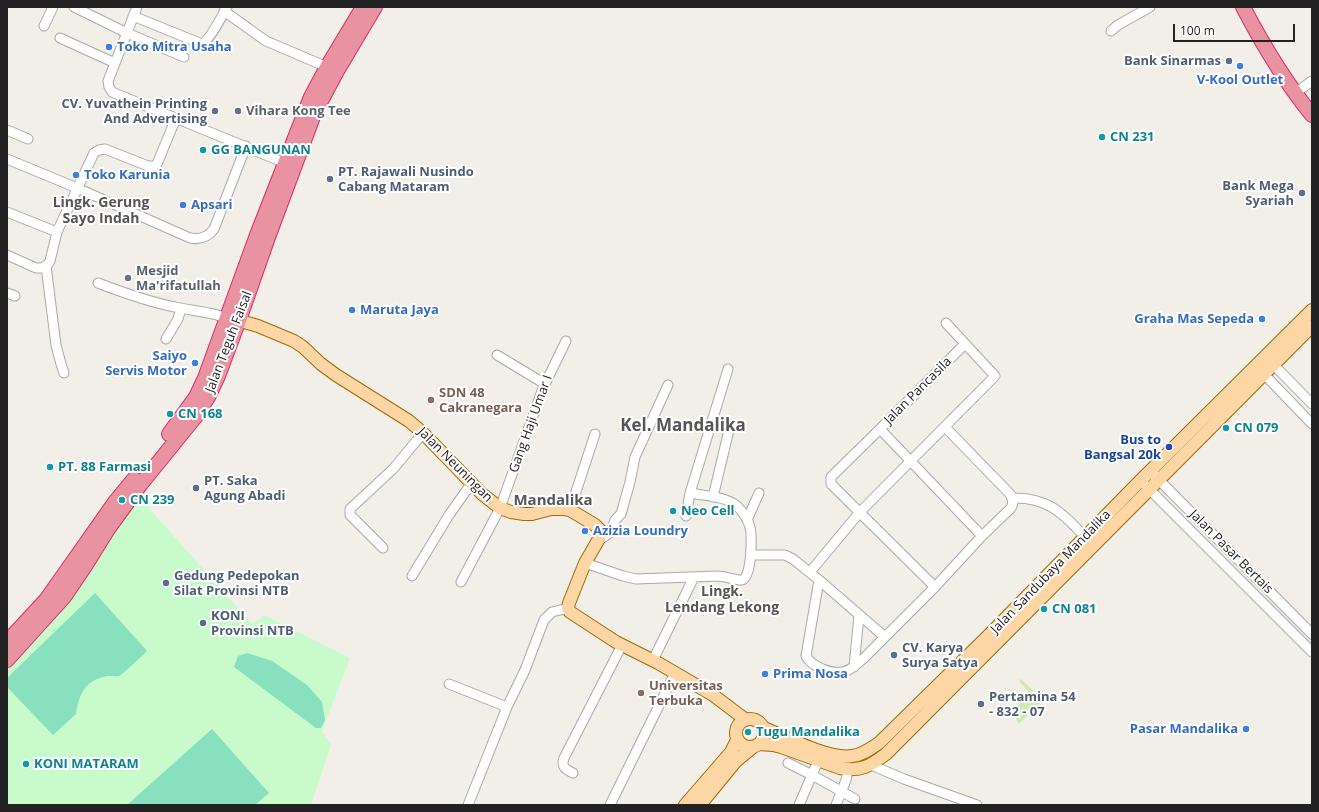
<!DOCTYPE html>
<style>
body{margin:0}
#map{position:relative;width:1319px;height:812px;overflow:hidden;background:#f2efe9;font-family:"Open Sans",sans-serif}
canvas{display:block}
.frame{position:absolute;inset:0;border:8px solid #222;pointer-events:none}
.scale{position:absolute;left:1173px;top:24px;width:122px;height:18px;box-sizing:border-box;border:2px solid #222;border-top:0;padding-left:5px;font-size:12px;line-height:14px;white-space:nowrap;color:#222;-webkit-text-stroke:3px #fff;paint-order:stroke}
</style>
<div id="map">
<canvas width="1319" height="812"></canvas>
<div class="frame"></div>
<div class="scale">100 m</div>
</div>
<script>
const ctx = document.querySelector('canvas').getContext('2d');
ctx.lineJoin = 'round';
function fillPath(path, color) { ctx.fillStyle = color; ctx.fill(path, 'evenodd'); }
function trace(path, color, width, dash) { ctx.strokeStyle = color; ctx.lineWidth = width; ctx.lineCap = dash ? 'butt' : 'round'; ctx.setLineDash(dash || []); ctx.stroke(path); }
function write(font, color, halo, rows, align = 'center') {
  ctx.font = font + ' "Open Sans",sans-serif'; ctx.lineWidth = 4; ctx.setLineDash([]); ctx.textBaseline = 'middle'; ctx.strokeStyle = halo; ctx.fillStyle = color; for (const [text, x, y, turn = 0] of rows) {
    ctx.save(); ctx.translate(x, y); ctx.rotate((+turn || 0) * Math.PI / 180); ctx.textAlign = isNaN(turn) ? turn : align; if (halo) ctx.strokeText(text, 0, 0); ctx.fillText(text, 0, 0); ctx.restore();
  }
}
fillPath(new Path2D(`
 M1021,679L1043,700L1019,724L1015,717L1018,712L1015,708L1026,697L1028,691L1019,681Z`), '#cdebb0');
fillPath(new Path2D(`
 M140,498L252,624L264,615L350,658L322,731L331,745L311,805H7V661L61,608Z`), '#c8facc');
fillPath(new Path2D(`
 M95,593L147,651C142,656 123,674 119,676C114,677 108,675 103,677C84,682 79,695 76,714L53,735L7,687V678Z
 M247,653L272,661L307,685L322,702L325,720L321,728H316L234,667L238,656Z
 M212,729L269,793L255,805H127Z`), '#88e0be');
const minor = new Path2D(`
 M74,7L127,33L184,57
 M137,7L108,81L109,87L112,92L290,165
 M224,11L266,41L327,67
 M133,16L202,44C210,40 222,16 227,7
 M44,26L53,7
 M1111,31L1118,25L1150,7
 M60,38L115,63
 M1295,93L1312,81
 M7,130L28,139
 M7,159L77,188L190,238C200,240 208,237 214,229L246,146
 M7,212L57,232
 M7,255L36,268H42L48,264L50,261L57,232L94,153L99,150L105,149L148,166H155L157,164L176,118
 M46,266L56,345L61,364L64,373
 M98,283C124,293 149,302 175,307C193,311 211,312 227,318
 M7,293L15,296
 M166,339L178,319L181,308
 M965,344L880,429L982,536
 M497,355L545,384
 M1269,360L1312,404
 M1260,370L1312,424
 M880,429L831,477V484L935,587
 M1150,471L1312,634
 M1145,485L1312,652
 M713,497L729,430
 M1012,498C1047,497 1063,513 1085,537
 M570,510L595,434
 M686,516L690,493L728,369
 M747,520L759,493
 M598,541L611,532L615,520L621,514L630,482L635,457L668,385
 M383,548L350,515V509L393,469L423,433
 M755,555H785L793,559L819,580L885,637
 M585,563L623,576L636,579L718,576C724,576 738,581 742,580C752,577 752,536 750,527C748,519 743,512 737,506C725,496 705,496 690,493
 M810,572L860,512L995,376L946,323
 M412,576L449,515L471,484
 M819,580L806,656C812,667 831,674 843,672C850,671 858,663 864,658L935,587L982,536L1011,508L1013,503L1011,495L945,427
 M461,582L500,508L543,388L566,341
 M653,660L694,577
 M854,667L859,615
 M449,684L507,707
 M788,763L812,775L855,799
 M871,765L904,779L977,805
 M573,773C565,769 561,767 564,758L622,645
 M468,805L507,707L525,670L544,620L552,612L560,610L568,609
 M610,805L675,673
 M799,805L818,761
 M836,805L846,780L848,770`);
const major = new Path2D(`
 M230,318L258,326L294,341L303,347L321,364L336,375L409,421L423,433L482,494L500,508L511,512L524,514H532L551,509H564L570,510L595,525L600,530V537L585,563L569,603L568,608L570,612L616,642L658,663L713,695L746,720
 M736 733a14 14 0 1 1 28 0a14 14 0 1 1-28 0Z
 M762,727C784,736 829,760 852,756C862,755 870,749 879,743L990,634L1141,480L1312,310
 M759,744L773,745L781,747L840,768C861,772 870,766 886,754L1312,326
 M685,805L731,752L737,740
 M700,805L736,761L753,747`);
const highway = new Path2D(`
 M1243,7C1263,45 1285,82 1312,115
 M169,434L196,397L205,378L257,235L311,97L327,67L363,7
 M7,642L46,600L115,502L134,479
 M7,660L64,597L85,566L108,529L140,485L196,416L208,397L218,376L239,320L267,240L314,114L337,71L375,7`);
trace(minor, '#a9a9a9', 11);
trace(major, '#a06b00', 14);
trace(highway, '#dc2a67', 16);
trace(minor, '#fff', 9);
trace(major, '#fcd6a4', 12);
trace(highway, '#e892a2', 14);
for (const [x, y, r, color] of [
 [109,47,4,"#3f7fe0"],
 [1229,61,4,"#5c6f8a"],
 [1240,66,4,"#3f7fe0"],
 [215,111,4,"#5c6f8a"],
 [238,111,4,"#6b7280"],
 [1102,137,4,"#0f9aa8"],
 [203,150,4,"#0f9aa8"],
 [76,175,4,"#3f7fe0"],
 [330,179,4,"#5c6f8a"],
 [1302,193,4,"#5c6f8a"],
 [183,205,4,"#3f7fe0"],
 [128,278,4,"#6b7280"],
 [352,310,4,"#3f7fe0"],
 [1262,319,4,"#3f7fe0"],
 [195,363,4,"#3f7fe0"],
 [431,400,4,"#8d6e63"],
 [170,414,4,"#0f9aa8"],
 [1226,428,4,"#0f9aa8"],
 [1169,447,4,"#1a4fb4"],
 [50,467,4,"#0f9aa8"],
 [196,488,4,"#5c6f8a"],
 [122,500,4,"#0f9aa8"],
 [673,511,4,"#0f9aa8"],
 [585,531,4,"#3f7fe0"],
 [166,583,4,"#5c6f8a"],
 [1044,609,4,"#0f9aa8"],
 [203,623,4,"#5c6f8a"],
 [894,655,4,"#5c6f8a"],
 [765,674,4,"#3f7fe0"],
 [641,693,4,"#8d6e63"],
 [981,704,4,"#5c6f8a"],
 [1246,729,4,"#3f7fe0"],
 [748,732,4,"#0f9aa8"],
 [26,764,4,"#0f9aa8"]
]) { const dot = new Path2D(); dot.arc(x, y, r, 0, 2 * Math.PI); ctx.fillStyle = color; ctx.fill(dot); trace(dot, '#fff', 1.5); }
write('bold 13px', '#366cbe', '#fff', [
 ["Toko Mitra Usaha",117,47],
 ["V-Kool Outlet",1240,80,"center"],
 ["Toko Karunia",84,175],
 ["Apsari",191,205],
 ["Maruta Jaya",360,310],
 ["Graha Mas Sepeda",1254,319,"right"],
 ["Saiyo",187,356,"right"],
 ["Servis Motor",187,371,"right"],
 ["Azizia Loundry",593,531],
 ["Prima Nosa",773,674],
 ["Pasar Mandalika",1238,729,"right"]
], 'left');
write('bold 13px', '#4e5e75', '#fff', [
 ["Bank Sinarmas",1221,61,"right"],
 ["CV. Yuvathein Printing",207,104,"right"],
 ["And Advertising",207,119,"right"],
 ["PT. Rajawali Nusindo",338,172],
 ["Cabang Mataram",338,187],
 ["Bank Mega",1294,186,"right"],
 ["Syariah",1294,201,"right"],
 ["PT. Saka",204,481],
 ["Agung Abadi",204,496],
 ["Gedung Pedepokan",174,576],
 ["Silat Provinsi NTB",174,591],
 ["KONI",211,616],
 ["Provinsi NTB",211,631],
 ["CV. Karya",902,648],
 ["Surya Satya",902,663],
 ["Pertamina 54",989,697],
 ["- 832 - 07",989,712]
], 'left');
write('bold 13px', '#5b616d', '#fff', [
 ["Vihara Kong Tee",246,111],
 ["Mesjid",136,271],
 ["Ma'rifatullah",136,286]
], 'left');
write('bold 13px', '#0d838f', '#fff', [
 ["CN 231",1110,137],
 ["GG BANGUNAN",211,150],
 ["CN 168",178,414],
 ["CN 079",1234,428],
 ["PT. 88 Farmasi",58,467],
 ["CN 239",130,500],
 ["Neo Cell",681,511],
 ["CN 081",1052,609],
 ["Tugu Mandalika",756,732],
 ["KONI MATARAM",34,764]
], 'left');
write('13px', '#222', '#fff', [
 ["Jalan Teguh Faisal",229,342,-69],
 ["Jalan Pancasila",918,391,-45],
 ["Gang Haji Umar I",531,424,-70],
 ["Jalan Neuningan",455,465,45],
 ["Jalan Pasar Bertais",1231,552,45],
 ["Jalan Sandubaya Mandalika",1051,572,-46]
]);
write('bold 13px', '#785e54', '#fff', [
 ["SDN 48",439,393],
 ["Cakranegara",439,408],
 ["Universitas",649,686],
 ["Terbuka",649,701]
], 'left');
write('bold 13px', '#164399', '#fff', [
 ["Bus to",1161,440],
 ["Bangsal 20k",1161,455]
], 'right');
write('bold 14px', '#555', '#fff', [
 ["Lingk. Gerung",101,203],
 ["Sayo Indah",101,219],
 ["Lingk.",722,592],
 ["Lendang Lekong",722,608]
]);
write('bold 15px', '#555', '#fff', [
 ["Mandalika",553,501]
]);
write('bold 17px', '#555', '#fff', [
 ["Kel. Mandalika",683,426]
]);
</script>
